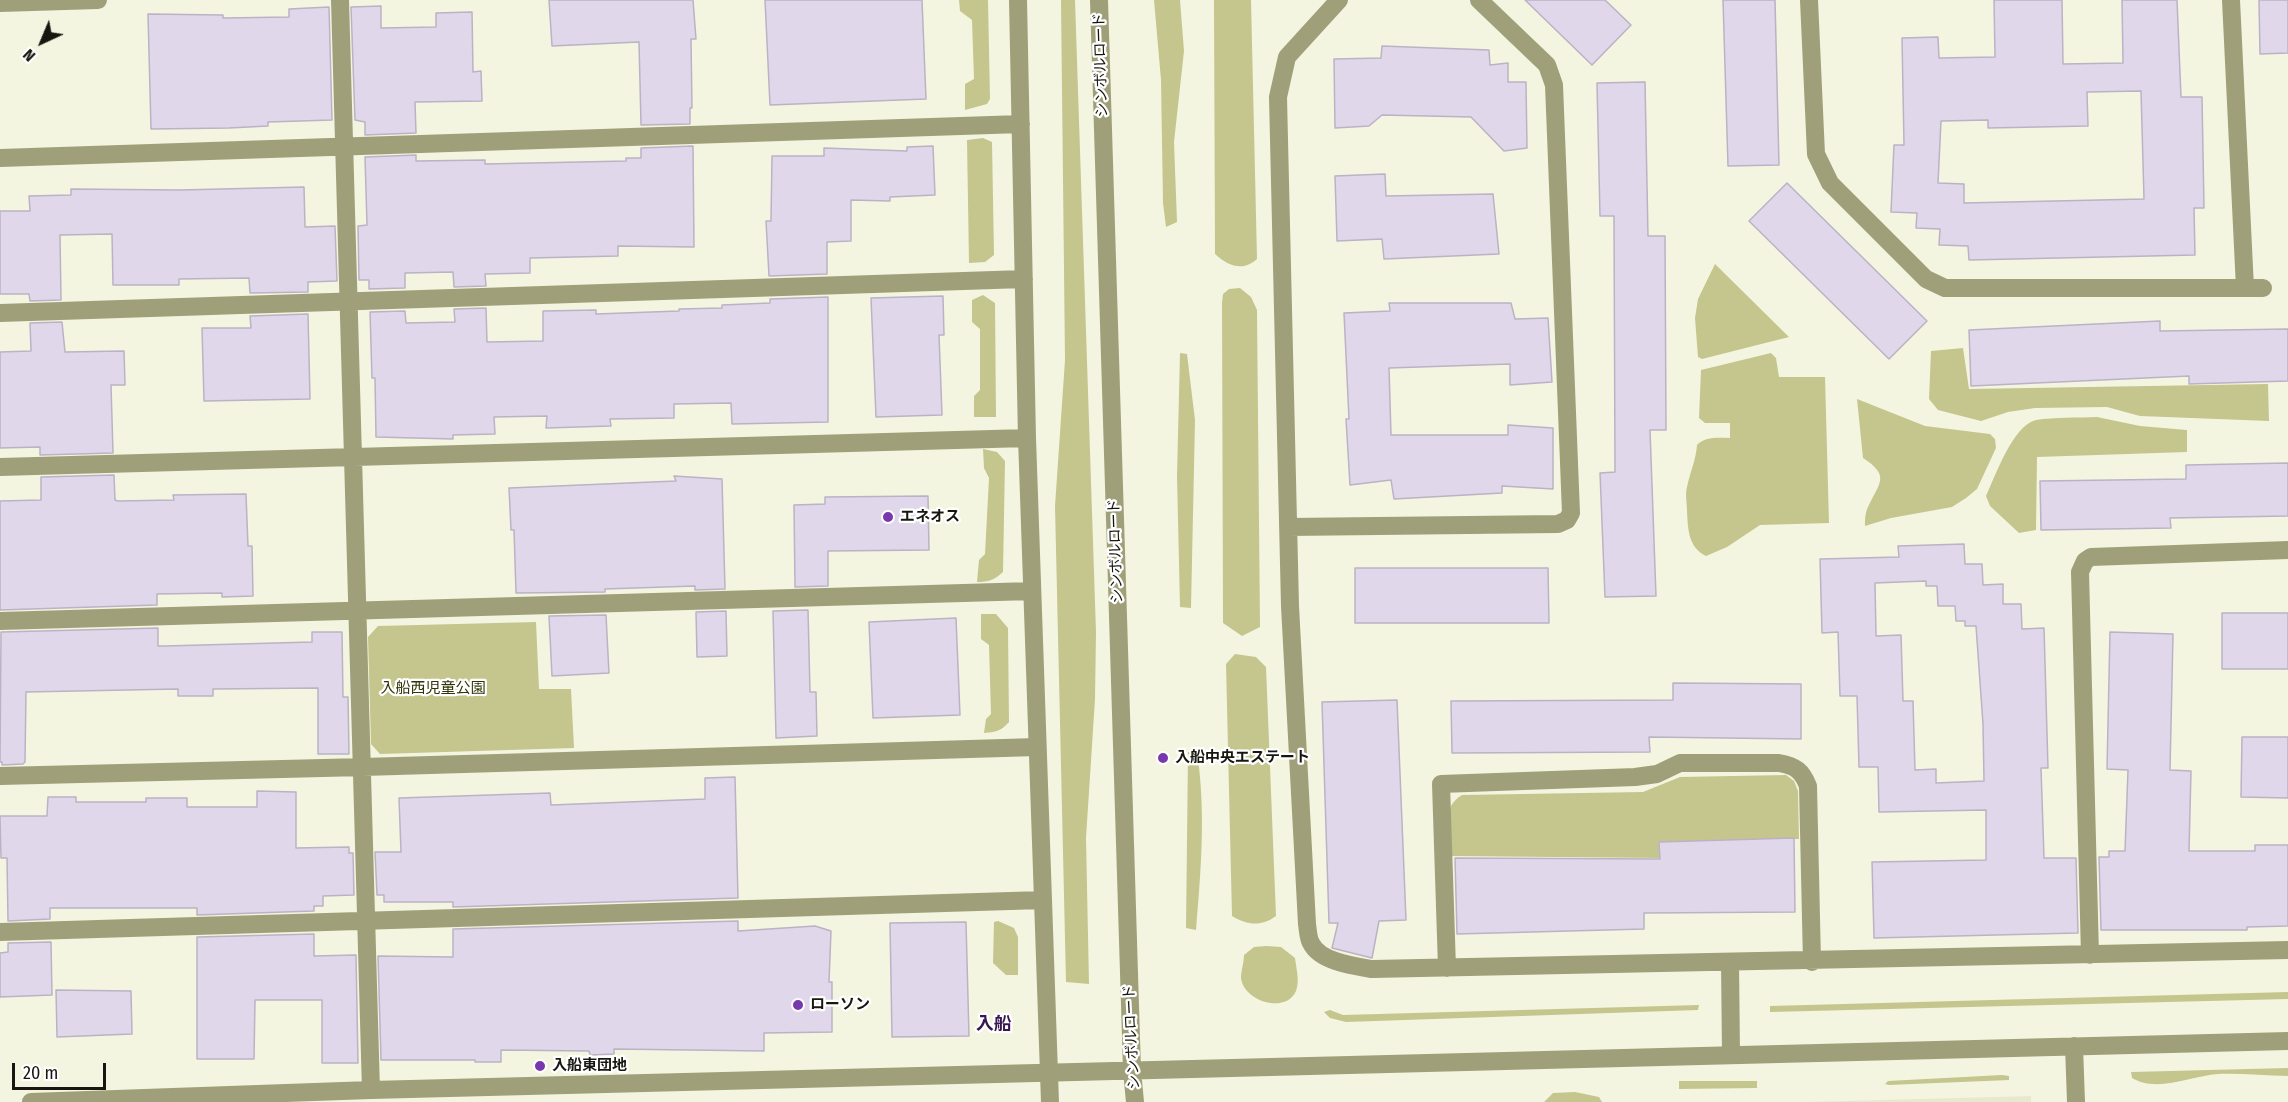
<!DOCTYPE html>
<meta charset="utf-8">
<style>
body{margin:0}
#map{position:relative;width:2288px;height:1102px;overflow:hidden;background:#f4f5e0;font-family:"Fira Sans Condensed",sans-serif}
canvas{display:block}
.north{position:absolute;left:12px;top:12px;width:60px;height:60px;-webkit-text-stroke:4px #fff;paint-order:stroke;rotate:224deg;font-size:16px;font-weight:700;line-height:24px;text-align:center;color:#171710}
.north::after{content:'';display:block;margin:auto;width:21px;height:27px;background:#171710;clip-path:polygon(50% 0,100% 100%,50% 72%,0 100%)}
.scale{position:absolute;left:12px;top:1063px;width:94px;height:27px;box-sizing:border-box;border:3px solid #171710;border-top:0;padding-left:8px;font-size:18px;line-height:21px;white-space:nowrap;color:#171710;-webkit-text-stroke:4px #fff;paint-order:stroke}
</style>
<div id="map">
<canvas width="2288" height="1102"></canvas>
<div class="north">N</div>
<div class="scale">20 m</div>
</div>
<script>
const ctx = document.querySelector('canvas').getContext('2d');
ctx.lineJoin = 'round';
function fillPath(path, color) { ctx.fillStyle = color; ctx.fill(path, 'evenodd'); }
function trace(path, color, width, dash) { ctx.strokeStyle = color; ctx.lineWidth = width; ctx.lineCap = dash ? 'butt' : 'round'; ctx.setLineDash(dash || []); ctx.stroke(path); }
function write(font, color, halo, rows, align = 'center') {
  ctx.font = font + ' "Fira Sans Condensed","Noto Sans JP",sans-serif'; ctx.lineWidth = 4.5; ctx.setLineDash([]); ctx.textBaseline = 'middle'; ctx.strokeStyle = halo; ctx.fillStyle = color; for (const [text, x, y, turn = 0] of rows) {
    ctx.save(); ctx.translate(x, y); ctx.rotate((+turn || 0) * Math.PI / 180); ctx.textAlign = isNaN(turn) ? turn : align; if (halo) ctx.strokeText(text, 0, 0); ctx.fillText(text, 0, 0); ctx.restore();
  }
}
fillPath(new Path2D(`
 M2031,1096V1102H1805Z`), '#e8e9cc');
fillPath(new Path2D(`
 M959,0H988L990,99L987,104L965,110V84L974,79L972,20L960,11Z
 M1061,0H1075L1096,632L1095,699L1086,838L1089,984L1066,982L1055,506L1065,360Z
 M1154,0H1180L1184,51L1174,142L1177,222L1166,227L1163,203L1161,80Z
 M1214,0H1251L1257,259C1243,272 1228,266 1215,254Z
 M983,138L992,142L994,255L985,262L969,263L967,140Z
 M1715,264L1789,337L1702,359L1698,357L1695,318L1698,299Z
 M1240,288L1251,297L1257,310L1260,627L1242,636L1223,623L1222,303L1223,294L1229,289Z
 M983,295L995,303L996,417H974V396L980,390V329L972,322V300Z
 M1963,348L1969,389L2268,384L2269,421L2140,416L2107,407L2035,408L2008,412L1981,421L1938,410L1929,399L1931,351Z
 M1180,353L1187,354L1195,420L1191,608L1180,607L1177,476Z
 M1771,353L1776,358L1779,377H1825L1829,523L1760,525L1727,547L1706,556C1688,547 1688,529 1687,511C1687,503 1685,494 1687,487C1690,472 1696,460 1697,445C1706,436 1718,438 1730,438V423H1705L1699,418L1701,370Z
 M1857,399L1925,426L1990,434L1995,439L1996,448L1977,489L1966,498L1952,507L1891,518L1865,526C1865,520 1865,513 1868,507C1879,483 1891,476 1863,458Z
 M2097,417L2140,426L2187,430V452L2037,457L2036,530L2019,533L1990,506L1986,496C1995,477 2013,425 2036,420C2055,417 2077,418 2097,417Z
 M983,449L997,452L1005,461L1003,572C994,580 989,582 977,582L979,560L985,554L989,478L984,468Z
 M981,614H996L1008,628L1009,722C1001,731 996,732 984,733L986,719L991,714L989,645L981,639Z
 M536,622L539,689H571L574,748L380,754L371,744L368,637L378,626Z
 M1235,654L1256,657L1266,667L1276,916C1261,927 1247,925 1232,916L1226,664Z
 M1188,752H1197C1206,811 1201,871 1196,930L1186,928Z
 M1786,775L1794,781L1798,791L1799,839L1659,842L1660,858L1449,856C1448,834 1440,808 1462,795L1643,792L1680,777Z
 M998,921L1014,928L1018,937V975H1006L993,963L994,922Z
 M1266,946L1281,947L1295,958C1296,967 1300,981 1296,991C1286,1014 1244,1002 1241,978C1241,971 1244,962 1244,955L1254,947Z
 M2288,992V999L1770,1012V1006Z
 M1699,1005L1698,1010L1346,1022L1330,1018L1324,1012L1330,1010L1343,1015Z
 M2288,1068V1076C2265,1076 2242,1073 2218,1074C2191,1076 2157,1093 2132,1078L2131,1072Z
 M2002,1075L2009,1076V1080L1889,1085L1885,1084L1888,1081Z
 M1679,1081H1757V1088L1679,1089Z
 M1575,1092L1599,1097L1602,1102H1544L1553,1093Z`), '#c4c68e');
const building = new Path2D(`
 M549,0H693L696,39H691L692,108H690V124L641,125L639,42L552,46Z
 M765,0H922L926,99L770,105Z
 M1525,0H1605L1631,25L1592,65Z
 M1723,0H1775L1779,165L1728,166Z
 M1994,0H2062L2063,64L2123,63L2122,0H2177L2181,97H2202L2204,208H2194L2195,255L1969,260L1968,246L1939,245L1940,229L1916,228L1917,213L1891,212L1894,145H1904L1902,38L1938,37L1939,58L1995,57ZM2141,91L2144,199L1964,203V184L1938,183L1941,121L1988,120V128L2088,126L2087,92Z
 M2259,0H2288V53L2260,54Z
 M381,6V28L436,27V13L472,12L473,72L481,71L482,101L415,102L416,133L365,135V122L355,120L351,7Z
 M329,7L332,120L268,122V126L229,128L151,129L148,14L223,15V18L289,17V9Z
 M1382,46L1489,50L1490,65L1508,63V82H1526L1527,148L1504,151L1471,117L1382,115L1369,126L1335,128L1334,59L1381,58Z
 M1645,82L1648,236H1665L1666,430H1650L1656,596L1605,597L1600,473L1615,472L1614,216H1600L1597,83Z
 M693,146L694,247L618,246V256L530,258V273L485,274L486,286L454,287L453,272L405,273V288L369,289V280H359L358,226L367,225L365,157L416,155V161L485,160V164L626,161V158H641V148Z
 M933,146L935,195L890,197V201L851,200V241L827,242V274L769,276L766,221H771L772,156H824V148L907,151V147Z
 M1385,174L1386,196L1493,194L1499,254L1384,259L1382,239L1337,241L1335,176Z
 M1787,183L1927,321L1889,359L1749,221Z
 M304,187L305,227L335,226L337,281L308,282V292L250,293L249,278L179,279V285H113L112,234L60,235L61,300L30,301L29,294H0V211H30L29,196L71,195V189L180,190Z
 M943,296L944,335H939L942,415L876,417L871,298Z
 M828,297V422L732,424L731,403L674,404V418L610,419L611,426L546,428L547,416L494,417L495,434L453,435V439L376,437L375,378H372L370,312L405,311L406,323L455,322L454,309L486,308L487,342L543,341V311L596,310V314L679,311V309L722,308V305L770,303V299Z
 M1389,303H1511L1515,319L1548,318L1552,382L1510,385V364L1389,368L1391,435H1508V425L1553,428V489L1502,486V493L1394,499L1391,480L1350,485L1346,419H1349L1344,313L1390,311Z
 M308,314L310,399L204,401L202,328H251L250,316Z
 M2160,321V331L2288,329V381L2189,384V376L1971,386L1969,330Z
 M62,322L65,352L124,351L125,385H111L113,453L40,455V447L0,448V352L31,351L30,323Z
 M2288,463V516L2170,518L2171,528L2041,530L2040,481L2186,479V465Z
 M114,475L115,500L118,501L174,500L173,495L246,494L248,546H252L253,596L222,597V593L157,594V605L0,610V501L41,500V477Z
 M674,476L722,479L725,589L695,590V586L605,589V592L516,593L514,530H511L509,488L676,481Z
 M928,496L929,550L828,551V586L795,587L794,505L825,504V497Z
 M1964,544L1965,564H1982L1983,585L2003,584V604H2021L2022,629L2044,628L2048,768H2041L2044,858H2076L2078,933L1874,938L1872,862L1986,860V810L1879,812L1878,767H1859L1857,696H1840L1838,632L1822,633L1820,559L1899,557L1898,546ZM1926,581V586H1937L1938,606H1955L1956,621H1965V626H1976L1983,724L1984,781L1936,783V769L1915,770L1913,701H1903L1901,635L1876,636L1875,583Z
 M1355,568H1548L1549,623H1355Z
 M808,610L810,692H816L817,736L776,738L773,611Z
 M726,611L727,656L697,657L696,612Z
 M2222,613H2288V669H2222Z
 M606,615L609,673L552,676L549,616Z
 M956,618L960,715L873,718L869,622Z
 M158,628V646H165L312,642V632H342L343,697H348L349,754H318V688L213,689V696H178V689L26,692L25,762L23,764L2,765V762H0L1,632Z
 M2110,632L2173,634L2170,770L2191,771L2189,851H2255V845H2288V926L2247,927V930H2101L2099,857H2109V851H2125L2128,770L2107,769Z
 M1673,683L1801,684V739L1649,737L1650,752L1452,753L1451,701L1673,700Z
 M1397,700L1406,920L1379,921L1372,958L1332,948L1338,923H1329L1322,702Z
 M2242,737H2288V798L2241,797Z
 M735,777L738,898L453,907V902H384V895H377L375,852H401L399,798L550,793L551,805L705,799V778Z
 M257,791L296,792V848L349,847V853H353L354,895L323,896V906H314V911L197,915V908H50V919L8,921L7,858H1L0,816H47L48,797H76V802H146V798H187V807H257Z
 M1794,838L1795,912L1644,913V929L1457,934L1455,858L1660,859L1659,842Z
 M738,921V931L815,926L831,931L829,982H832V1032L764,1033V1051L614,1049V1054L590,1055L589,1051L501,1050V1062H475V1060H381L378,956L453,957V929Z
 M966,922L969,1036L892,1037L890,923Z
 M314,934V956L356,955L358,1063H322V1000H255L254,1059H197V937Z
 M51,942L52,995L0,997V953L8,952V943Z
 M56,990L131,991L132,1034L57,1037Z`);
fillPath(building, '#e0d7ea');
trace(building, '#bbb2c5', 1.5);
trace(new Path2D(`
 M340,0L371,1090
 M1018,0L1027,438L1050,1102
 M1099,0L1132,1070L1135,1102
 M1339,0L1287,57L1278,97L1290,606L1307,924C1308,930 1308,938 1311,943C1320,962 1354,966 1372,969L2288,950
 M1809,0L1816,154L1830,183L1926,279L1945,288H2263
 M2231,0L2245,288
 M0,3L98,0
 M0,158L1021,124
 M0,313L1024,279
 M0,467L1027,438
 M1288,527L1558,524L1567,520L1571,513L1554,85L1547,65L1479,0
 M0,621L1032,591
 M0,776L363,767L1037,747
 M0,932L1043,900
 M2090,955L2080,572L2085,561L2091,557L2288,550
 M1730,962L1731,1055
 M1447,968L1441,784L1635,777L1657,774L1680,763H1779C1796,766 1802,771 1808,786L1812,962
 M2074,1046L2076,1102
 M31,1102L371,1090L2288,1041`), '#9fa079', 18);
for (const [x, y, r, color] of [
 [888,517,6,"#7838ad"],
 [1163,758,6,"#7838ad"],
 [798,1005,6,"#7838ad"],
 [540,1066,6,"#7838ad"]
]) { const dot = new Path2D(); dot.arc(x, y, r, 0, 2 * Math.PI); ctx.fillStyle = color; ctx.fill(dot); trace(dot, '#fff', 2); }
write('15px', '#171710', '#fff', [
 ["シンボルロード",1101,65,-92],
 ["シンボルロード",1116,551,-92],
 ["シンボルロード",1132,1037,-93]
]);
write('bold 15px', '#171710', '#fff', [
 ["エネオス",900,517],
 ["入船中央エステート",1175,758],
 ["ローソン",810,1005],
 ["入船東団地",552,1066]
], 'left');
write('15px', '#333308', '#fff', [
 ["入船西児童公園",433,689]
]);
write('bold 18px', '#361750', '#fff', [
 ["入船",994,1025]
]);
</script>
